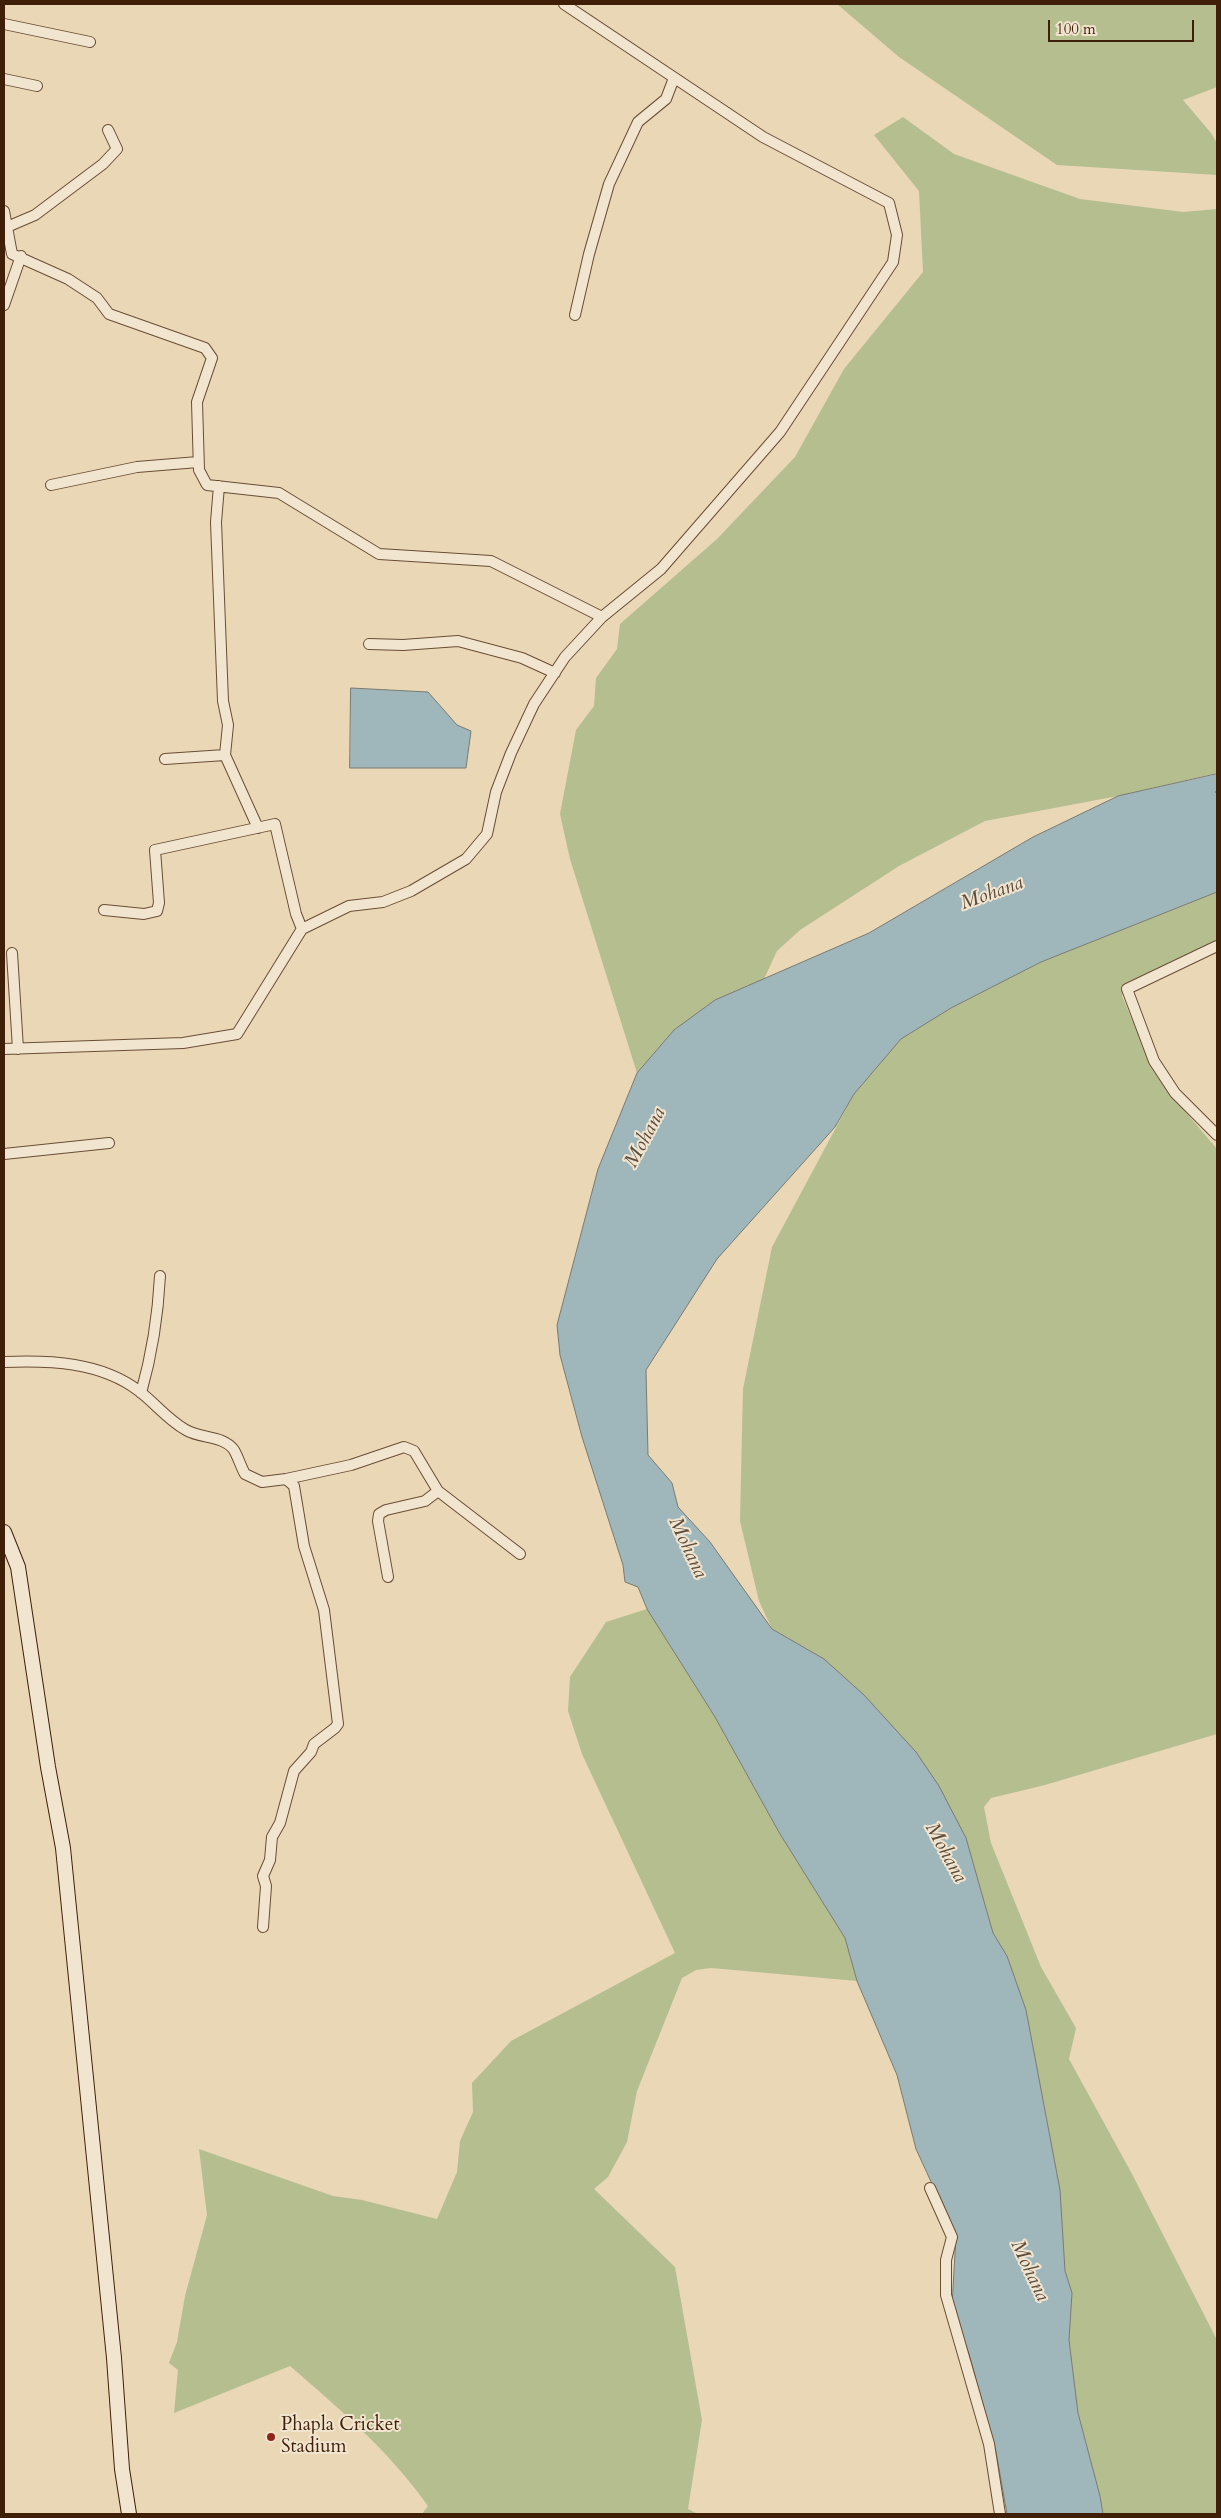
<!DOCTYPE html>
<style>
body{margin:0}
#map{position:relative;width:1221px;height:2518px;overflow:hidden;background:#e9d7b6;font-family:Cardo,serif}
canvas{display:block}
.frame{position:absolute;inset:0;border:5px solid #3f1f08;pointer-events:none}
.scale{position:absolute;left:1048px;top:20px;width:146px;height:22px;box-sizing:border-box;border:2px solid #3f1f08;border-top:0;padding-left:6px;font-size:15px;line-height:18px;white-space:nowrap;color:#3f1f08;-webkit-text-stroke:4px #f1e5d0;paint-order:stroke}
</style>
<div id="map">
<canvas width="1221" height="2518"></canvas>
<div class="frame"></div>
<div class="scale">100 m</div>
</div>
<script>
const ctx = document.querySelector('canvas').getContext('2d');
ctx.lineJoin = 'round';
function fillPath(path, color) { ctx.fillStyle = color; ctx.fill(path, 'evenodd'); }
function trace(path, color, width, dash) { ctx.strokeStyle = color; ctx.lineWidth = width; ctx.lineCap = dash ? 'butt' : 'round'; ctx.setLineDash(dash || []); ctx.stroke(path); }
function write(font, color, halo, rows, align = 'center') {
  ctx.font = font + ' Cardo,serif'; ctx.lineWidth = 4; ctx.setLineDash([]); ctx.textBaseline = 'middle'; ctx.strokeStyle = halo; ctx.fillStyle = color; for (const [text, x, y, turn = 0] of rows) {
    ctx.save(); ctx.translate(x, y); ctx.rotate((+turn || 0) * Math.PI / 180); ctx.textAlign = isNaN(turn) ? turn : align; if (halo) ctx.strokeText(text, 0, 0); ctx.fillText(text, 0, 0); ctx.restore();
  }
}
fillPath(new Path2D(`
 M837,4H1217V87L1183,100L1211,133L1217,143V175L1057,165L899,57Z
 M903,117L954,154L1080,199L1183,212L1217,209V773L1118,796L985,821L899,866L800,930L777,951L764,979L715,1000L674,1030L637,1073L570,859L560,814L576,730L594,706L596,678L617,649L620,624L717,539L795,457L844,369L923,272L919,191L874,135Z
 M1217,892V946L1127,985L1122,996L1146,1052L1172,1096L1217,1149V1734L1045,1785L991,1798L984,1807L991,1843L1041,1967L1076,2028L1069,2059L1132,2174L1217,2340V2514H1103L1100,2496L1078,2413L1069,2340L1072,2293L1065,2271L1060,2190L1026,2010L1007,1956L993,1933L966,1838L824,1659L772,1629L759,1601L740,1521L743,1389L772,1247L854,1094L901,1039L951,1008L1041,962Z
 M647,1609L715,1717L780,1834L845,1938L857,1981L711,1968L696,1970L682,1978L637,2091L627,2142L608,2177L594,2189L675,2267L702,2420L688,2509L698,2514H422L428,2506C390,2452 340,2409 290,2366L174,2413L178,2370L169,2363L177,2342L185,2296L207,2215L199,2149L333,2196L362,2200L437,2219L457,2172L460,2141L473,2112L472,2083L511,2041L675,1953L582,1754L568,1711L570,1677L606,1622Z`), '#b5be8e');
const water = new Path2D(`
 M351,688L428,692L457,725L471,731L466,768H350Z
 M1217,774V791L1215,792L1217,793V892L1041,962L951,1008L901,1039L854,1094L835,1127L717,1259L646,1370L648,1455L672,1483L678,1507L710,1542L772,1629L824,1659L864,1695L916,1752L939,1786L966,1838L993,1933L1007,1956L1026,2010L1060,2190L1065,2271L1072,2293L1069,2340L1078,2413L1100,2496L1103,2514H1007L996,2452L969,2354L952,2306L956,2236L916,2149L897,2075L857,1981L845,1938L780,1834L715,1717L647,1609L638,1587L625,1582L623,1565L582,1437L560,1355L557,1325L598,1169L637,1073L674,1030L715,1000L869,933L1033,837L1118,796Z`);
fillPath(water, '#9fb6ba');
trace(water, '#797a73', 1);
const street = new Path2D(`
 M4,24L90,42
 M4,79L37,86
 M4,211L12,254L68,279L97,298L109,314L205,348L212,358L197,402L199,470L207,485L279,493L379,554L491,561L602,617
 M7,227L35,215L103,164L117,149L108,130
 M4,305L21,256
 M575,315L589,254L609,184L638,122L666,99L674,78
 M51,485L137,467L198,462
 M219,486L216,522L223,701L228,725L225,755
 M369,644L403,645L458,641L522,658L555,673
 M165,759L225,755L258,828
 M104,910L144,914L157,911L159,903L155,850L275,824L296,914L302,929
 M1217,946L1127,989L1154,1061L1175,1093L1217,1135
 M12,953L18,1049
 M4,1049L183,1043L237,1034L302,929L349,906L383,902L411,891L466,859L487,834L496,792L511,753L534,704L565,657L602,617L661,569L780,432L893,262L897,235L889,203L763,137L564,4
 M4,1154L109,1143
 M4,1362C50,1360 101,1362 139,1391C155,1403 168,1420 186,1430C201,1439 223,1435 234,1450C238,1457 241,1467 245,1474L262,1482L286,1479L351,1465L404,1447L414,1451L438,1491L520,1554
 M141,1393C152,1354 158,1316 160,1276
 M388,1577L378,1521L379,1514L386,1510L425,1501L438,1491
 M263,1927L266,1886L263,1876L270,1860L272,1837L280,1823L294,1771L311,1752L314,1744L335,1728L338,1724L324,1610L304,1546L294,1486L286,1479
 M930,2188L952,2237L946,2260V2295L989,2444L1000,2514`);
const secondary = new Path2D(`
 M4,1532L18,1567L48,1767L63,1848L114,2358L122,2469L129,2514`);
trace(street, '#6a4d34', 12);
trace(secondary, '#3f1f08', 16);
trace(street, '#f1e5d0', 10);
trace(secondary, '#f1e5d0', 14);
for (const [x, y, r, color] of [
 [271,2437,5,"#8f2418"]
]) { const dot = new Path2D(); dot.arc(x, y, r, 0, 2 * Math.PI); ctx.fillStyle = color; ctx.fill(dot); trace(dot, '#f1e5d0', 2); }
write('19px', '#3f1f08', '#f1e5d0', [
 ["Phapla Cricket",281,2426],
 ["Stadium",281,2448]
], 'left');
write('italic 20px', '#5c4c3d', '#f1e5d0', [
 ["Mohana",992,894,-20],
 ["Mohana",646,1138,-62],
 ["Mohana",687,1548,65],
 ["Mohana",945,1853,61],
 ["Mohana",1029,2271,65]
]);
</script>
